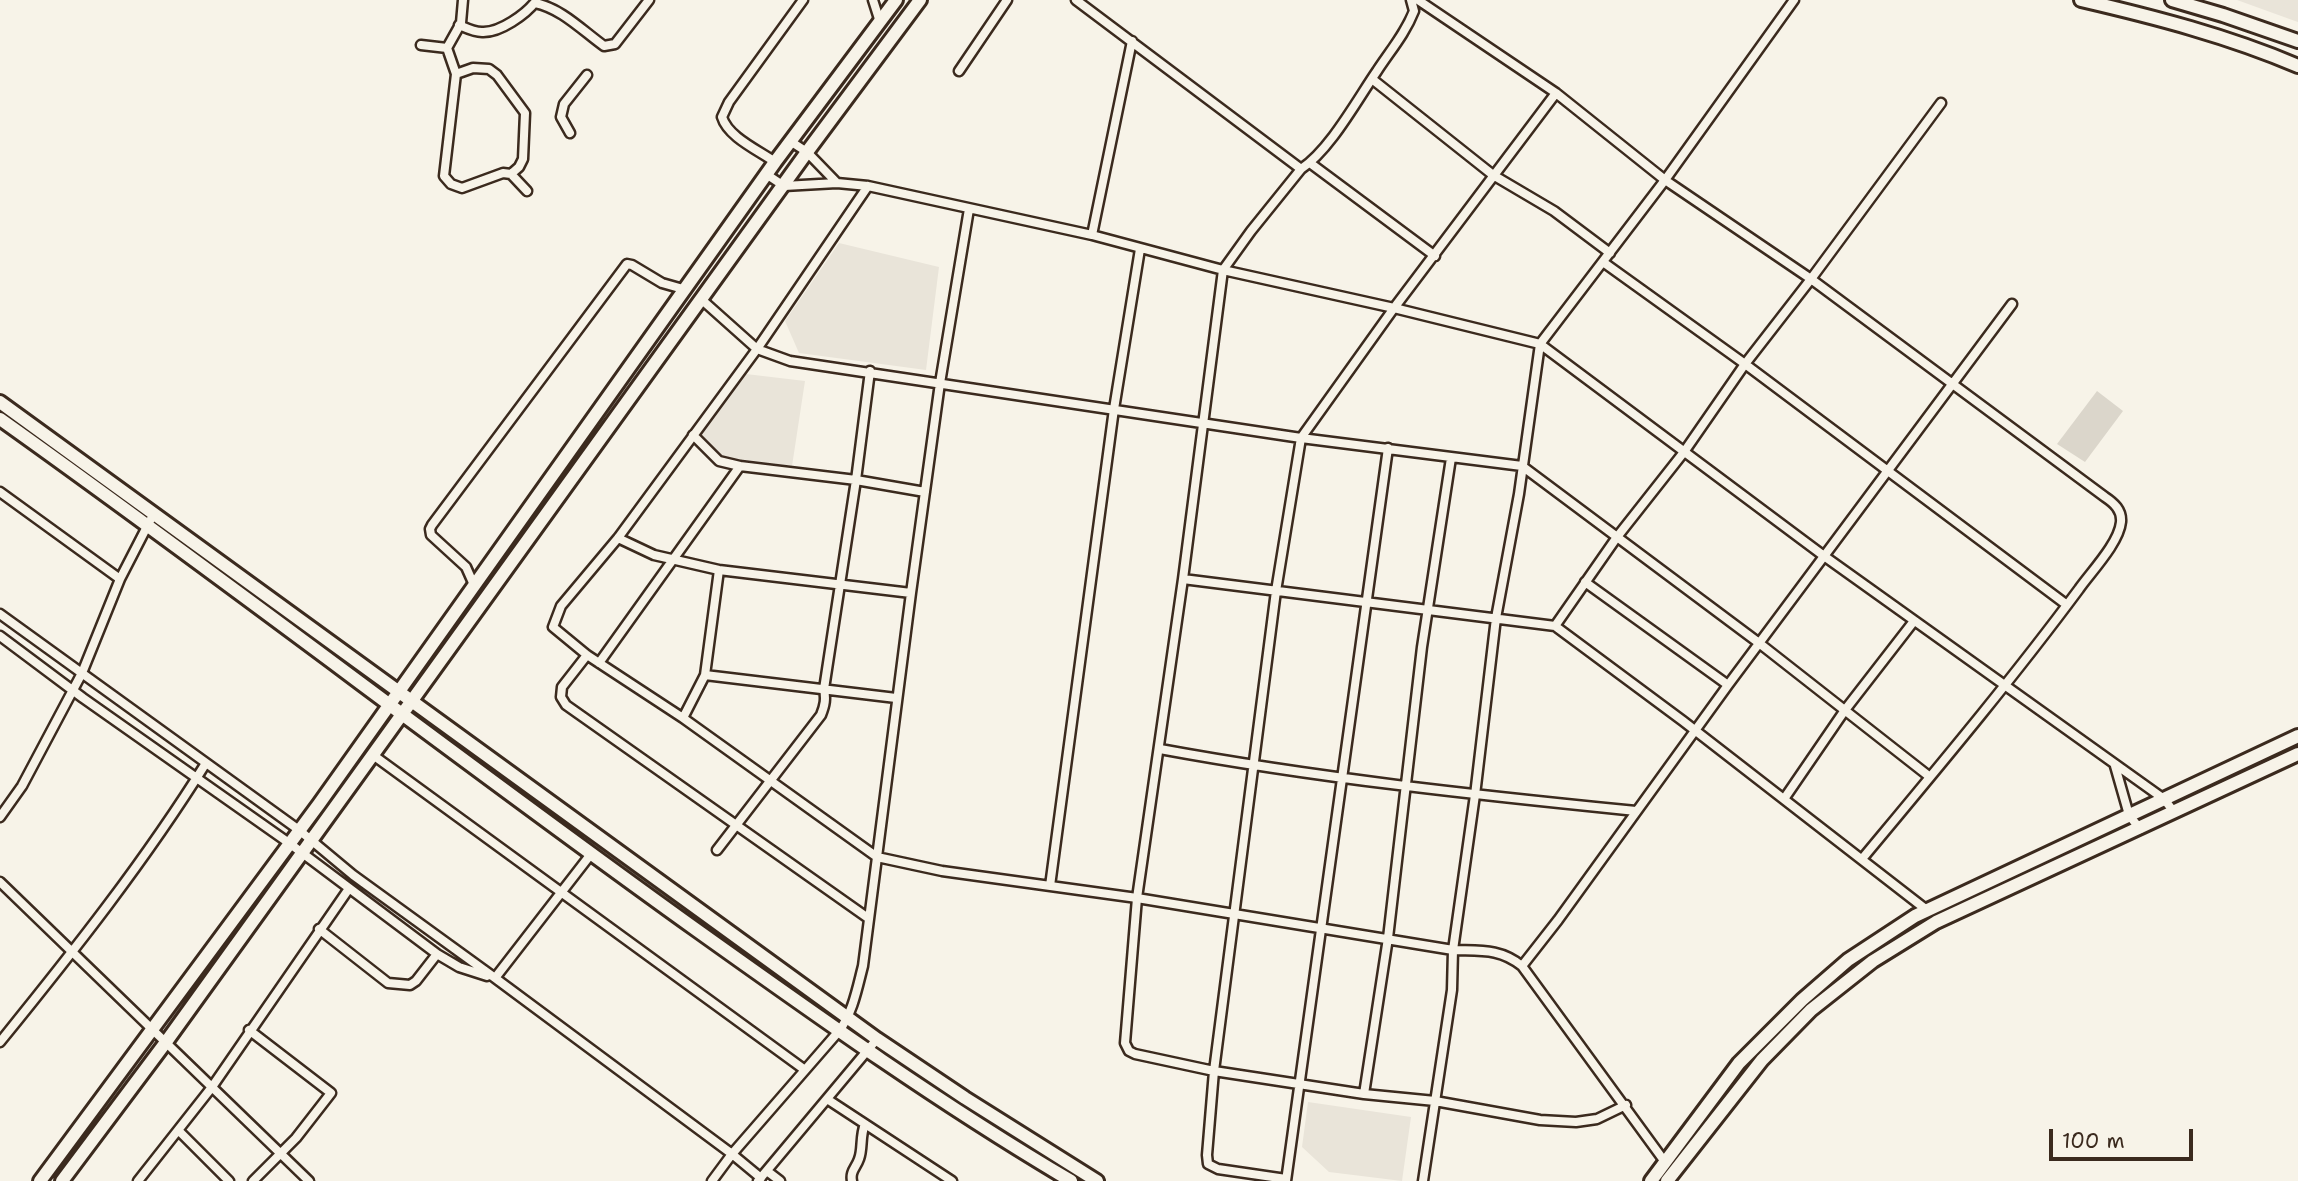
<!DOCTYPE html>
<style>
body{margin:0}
#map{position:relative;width:2298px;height:1181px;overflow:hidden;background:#f7f3e8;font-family:"Shantell Sans",sans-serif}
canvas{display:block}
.scale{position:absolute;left:2049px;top:1129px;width:144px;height:32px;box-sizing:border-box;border:4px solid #3b2a1e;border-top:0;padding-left:9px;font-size:21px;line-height:24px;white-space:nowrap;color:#3b2a1e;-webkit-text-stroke:5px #f7f3e8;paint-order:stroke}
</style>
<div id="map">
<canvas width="2298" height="1181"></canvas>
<div class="scale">100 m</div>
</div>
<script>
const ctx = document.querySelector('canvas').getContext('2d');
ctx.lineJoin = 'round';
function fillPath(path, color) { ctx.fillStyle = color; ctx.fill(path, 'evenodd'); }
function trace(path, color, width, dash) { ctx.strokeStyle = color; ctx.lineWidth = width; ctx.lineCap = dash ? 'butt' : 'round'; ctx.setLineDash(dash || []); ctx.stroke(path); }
fillPath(new Path2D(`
 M2237,0H2298V22L2295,21Z
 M839,243L939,267L926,370L799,353L785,321Z
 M746,374L805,381L792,466L724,457L700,435Z
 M1308,1102L1411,1117L1402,1181L1329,1172L1302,1147Z`), '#e9e4d9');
fillPath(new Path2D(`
 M2097,391L2123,411L2085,462L2057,444Z`), '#dbd6cb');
const street = new Path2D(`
 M463,0L461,23L447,48L456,74L444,176L451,184L462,188L503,173L511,174L527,191
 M873,0L880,22
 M1076,0L1301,169
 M1411,0L1414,11C1405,34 1390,51 1377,71C1357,100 1330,150 1301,169L1251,231L1223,270L1183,579L1137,898L1125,1043L1129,1051L1135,1054L1214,1071L1364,1094L1435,1101L1540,1120L1576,1122L1597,1119L1626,1105
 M1418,0L1556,93L1665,180L1811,279L2105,497C2114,503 2122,510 2121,522C2119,543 2091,572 2079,589C2010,682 1936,770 1862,859
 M535,3C561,8 583,31 604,46L615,44L649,0
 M459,25C466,28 474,32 482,32C500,33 526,14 536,1
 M421,45L447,48
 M959,71L1007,0
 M456,74L473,68L489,69L497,75L525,113L523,159L519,167L511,174
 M1372,79L1493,175L1554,211L1610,253
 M570,133L561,117L564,104L587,75
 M790,141L807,152L837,183
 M775,162C758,150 728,137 722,117L729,102L803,0
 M1310,163L1435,256
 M766,174L784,186L837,183L868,186L1092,235L1223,270L1394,308L1540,344L1824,556L2164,799L2174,812
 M868,186L757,349L618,538L561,606L553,627L587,655L683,718L877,857L942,871L1137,898L1453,950C1480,951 1500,948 1522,966L1665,1162
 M1092,235L1132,41
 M1603,262L1745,364L2067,605
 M701,299L757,349L790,361L1301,438L1522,466L1759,643L1930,777
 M693,435L719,461L740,466L856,480L925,492
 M0,492L120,579
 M618,538L654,555L719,570L911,593
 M1183,579L1555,626L1683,721L1928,911
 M1585,582L1728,685
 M474,585L466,567L431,535L430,529L432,525L627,264L632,265L662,283L683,289
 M0,614L299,830L353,875L495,978
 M1555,626L1617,537L1684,452L1745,364L1811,279L1941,103
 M0,636L83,698L289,843L437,954L459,967L487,976
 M587,655L562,687L561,697L566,705L868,918
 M599,663L740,466
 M705,675L896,698
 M683,718L705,675L719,570
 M1160,749C1317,778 1476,795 1636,811
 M373,755L805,1070
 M2115,766L2129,815L2140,829
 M1784,799L1845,710L1914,621
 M0,817L22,786L82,673L120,579L154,513
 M717,850L821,715C825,705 826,699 824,689L856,480L870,371
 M591,854L495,978L732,1154L761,1178
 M0,882L309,1181
 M1050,886L1114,409L1140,249
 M319,929L388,983L410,985L416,981L437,954
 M1522,966L1558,920L1728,685L2012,304
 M249,1030L331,1093L296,1138L253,1181
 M0,1042C73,952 145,861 206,763
 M1364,1094L1388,938L1422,647L1451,458
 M827,1099L952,1181
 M179,1131L229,1181
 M767,1171L780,1181
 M1286,1179L1218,1169L1208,1164L1207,1155L1214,1071L1276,591L1301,438L1394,308L1556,93
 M138,1181L212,1087L348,890
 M712,1181L732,1154L839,1031C853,1012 857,989 863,966L911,593L940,383L969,209
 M758,1181L877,1039
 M852,1181C850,1171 856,1168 859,1159C863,1149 860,1136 865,1124
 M1286,1181L1388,448
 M1423,1181L1452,990L1453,950L1475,795L1496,618L1519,494L1540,344L1665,180L1794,0`);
const secondary = new Path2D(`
 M2081,0C2154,17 2228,36 2298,66
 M2172,0L2223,15L2298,41
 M0,402L877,1039L965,1098L1097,1181
 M0,419C235,586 463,763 698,931C820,1018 942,1105 1071,1181
 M40,1181L319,804L775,162L896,0
 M62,1181L166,1042L807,152L920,0
 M1651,1181L1739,1063L1802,1000L1848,960L1915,916L2298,736
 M1667,1181L1762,1060L1811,1010L1873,961L1936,922L2298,754`);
trace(street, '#3b2a1e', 13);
trace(secondary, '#3b2a1e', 18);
trace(street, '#f7f3e8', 8);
trace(secondary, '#f7f3e8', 12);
</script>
